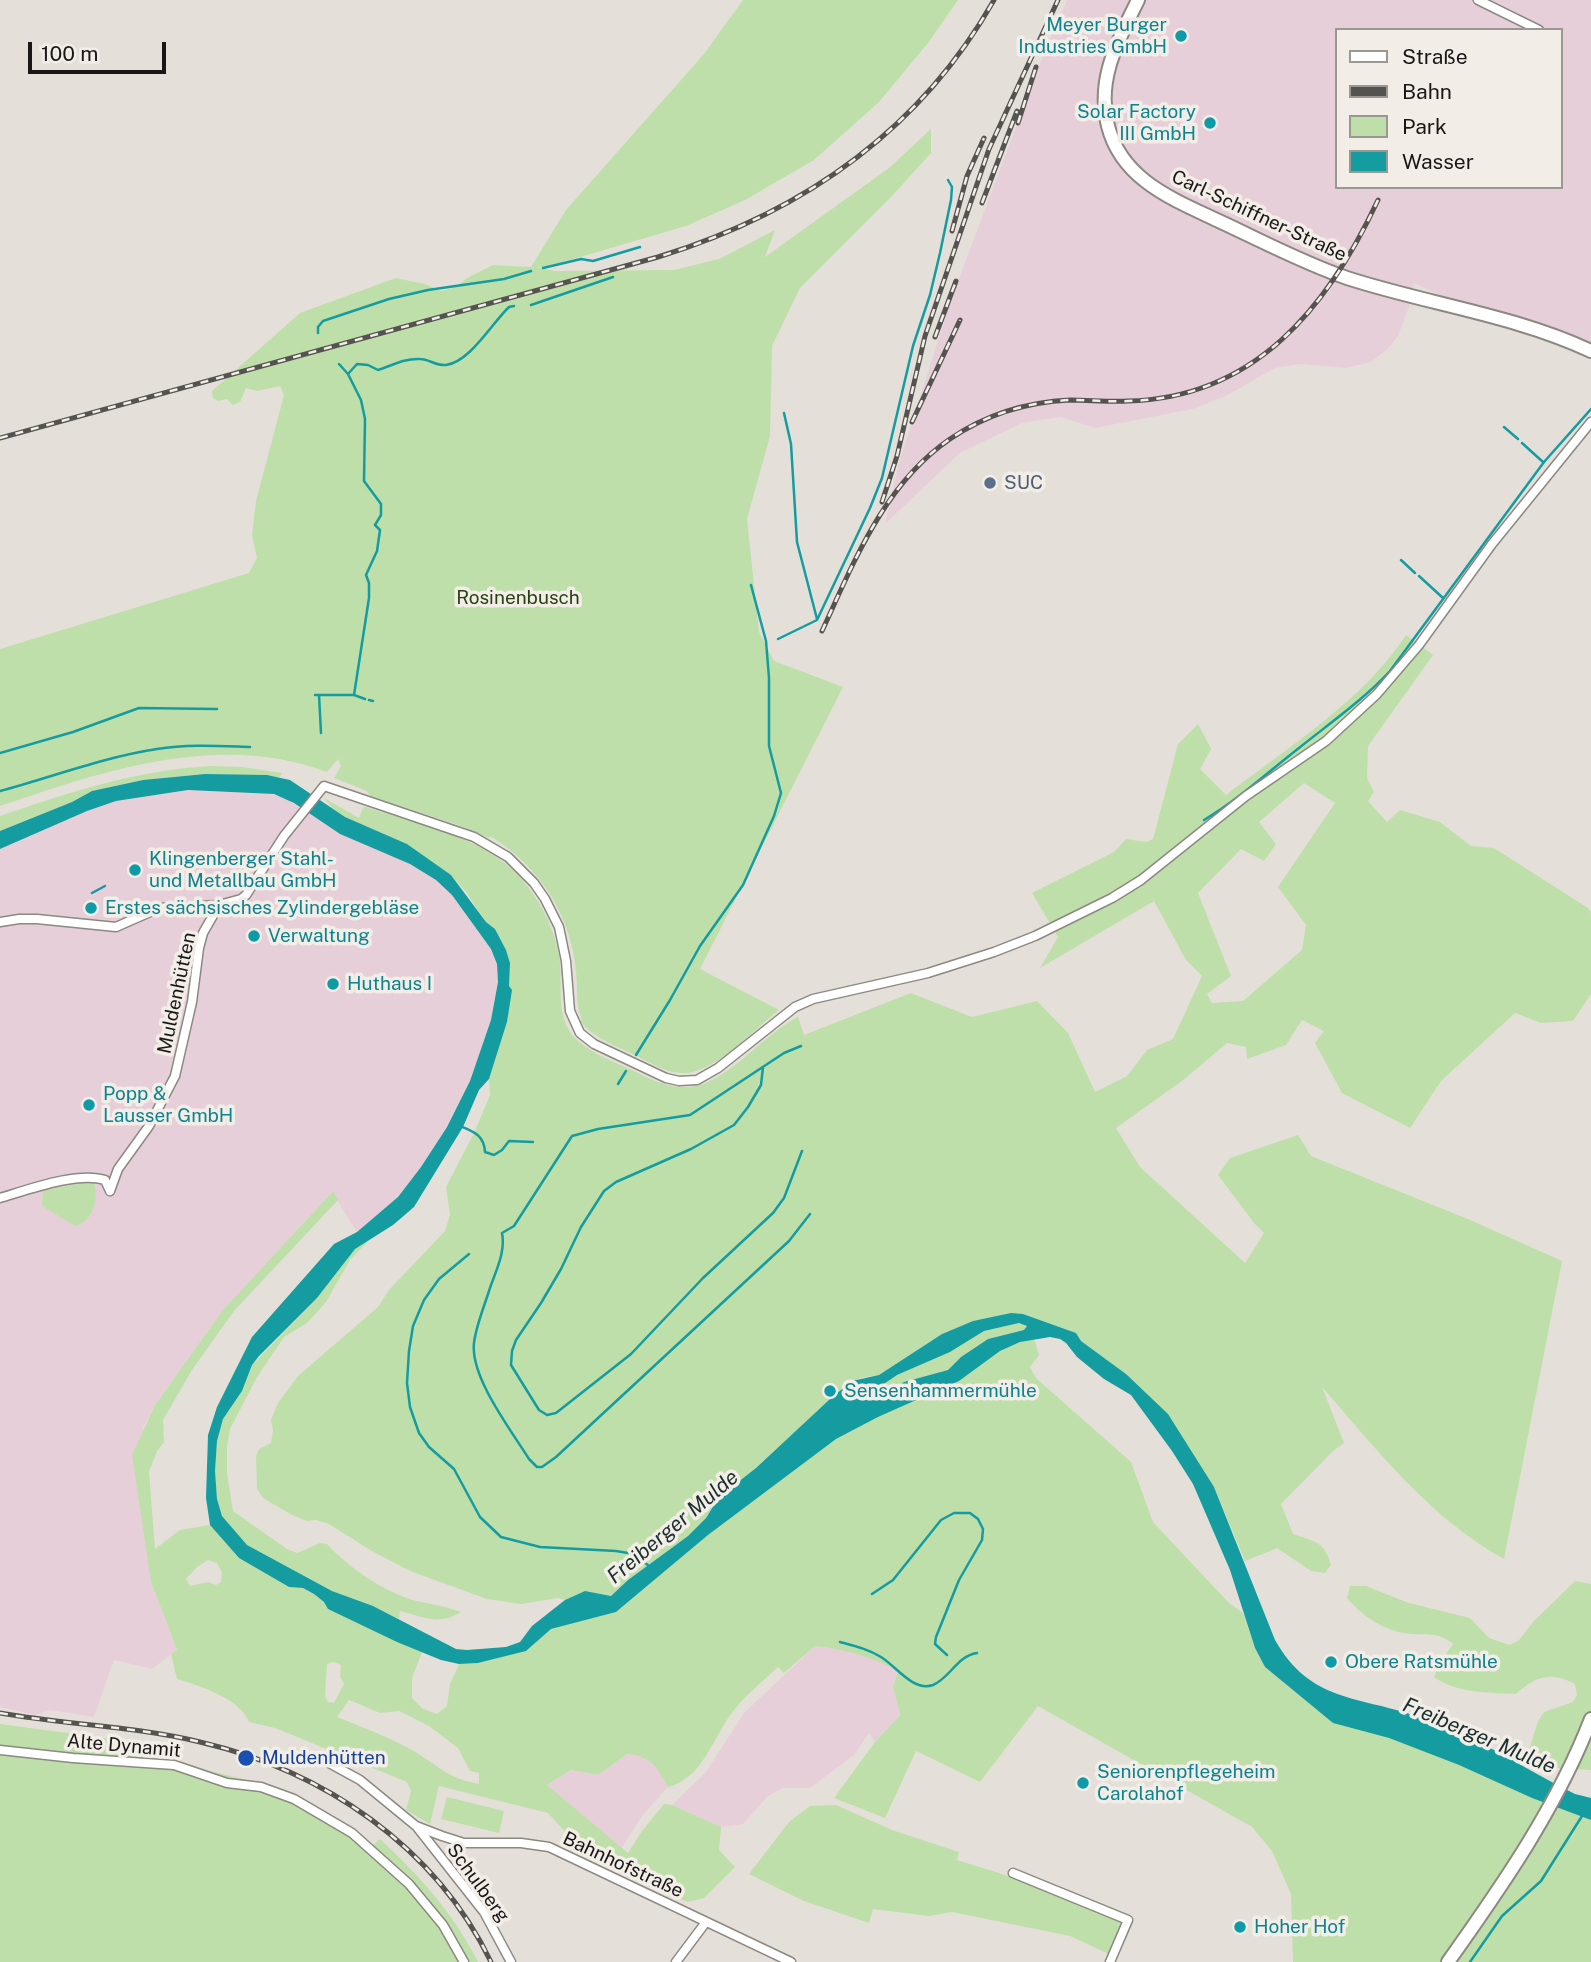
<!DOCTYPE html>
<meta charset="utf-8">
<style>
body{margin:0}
#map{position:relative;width:1591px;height:1962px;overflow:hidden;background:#e4e0d9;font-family:"Public Sans",sans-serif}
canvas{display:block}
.legend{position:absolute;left:1335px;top:28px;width:228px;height:161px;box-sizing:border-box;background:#f2ede7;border:2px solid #9b9793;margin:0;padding:9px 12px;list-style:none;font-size:21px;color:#181715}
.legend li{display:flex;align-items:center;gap:14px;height:35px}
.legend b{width:35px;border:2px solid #9b9793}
.scale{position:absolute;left:28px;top:42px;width:138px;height:32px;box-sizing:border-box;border:4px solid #181715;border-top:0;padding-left:9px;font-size:21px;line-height:24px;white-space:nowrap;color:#181715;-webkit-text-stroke:5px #f2ede7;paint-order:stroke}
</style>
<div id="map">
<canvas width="1591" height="1962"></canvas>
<ul class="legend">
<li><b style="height:9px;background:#fff"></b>Straße</li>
<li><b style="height:9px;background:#555350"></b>Bahn</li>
<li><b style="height:19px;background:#bedfa9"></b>Park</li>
<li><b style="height:19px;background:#149ca1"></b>Wasser</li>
</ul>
<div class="scale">100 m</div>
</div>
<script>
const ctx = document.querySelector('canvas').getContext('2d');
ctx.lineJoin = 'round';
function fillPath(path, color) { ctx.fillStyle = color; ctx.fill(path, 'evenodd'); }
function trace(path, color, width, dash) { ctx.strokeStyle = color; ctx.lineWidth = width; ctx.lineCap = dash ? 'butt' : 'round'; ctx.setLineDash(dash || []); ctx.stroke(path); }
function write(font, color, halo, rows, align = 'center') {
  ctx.font = font + ' "Public Sans",sans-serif'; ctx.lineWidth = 7; ctx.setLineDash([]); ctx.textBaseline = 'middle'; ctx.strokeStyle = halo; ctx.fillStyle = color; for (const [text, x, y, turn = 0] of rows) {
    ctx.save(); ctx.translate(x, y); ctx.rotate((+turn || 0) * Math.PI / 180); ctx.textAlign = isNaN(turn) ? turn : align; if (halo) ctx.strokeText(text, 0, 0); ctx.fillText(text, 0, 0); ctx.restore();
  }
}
fillPath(new Path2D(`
 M1067,0H1591V344L1530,320L1448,299L1414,283L1409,307L1398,336L1388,349L1371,362L1346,368L1300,364L1275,368L1226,396L1193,409L1095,428L1061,417L1022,423L960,453L885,524L899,463L952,297L1045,50ZM1337,30H1561V187H1337Z
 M188,790L262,793L284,797L340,834L410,864L436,880L452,895L491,949L497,964L498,982L491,1020L470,1081L447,1126L421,1167L398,1197L357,1232L332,1192L222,1311L155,1405L143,1428L151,1582L177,1650L152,1669L114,1660L94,1717L50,1710L36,1715L0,1707V849L87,811L116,801Z
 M815,1646L845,1650L872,1657L898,1670L893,1686L900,1715L875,1742L869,1733L854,1755L810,1788H783L768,1796L743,1824L721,1827L672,1805L706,1772L744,1713Z
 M627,1754L643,1755L658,1769L668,1787L642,1816L621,1849L547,1785L571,1770L598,1775Z`), '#e7cfd9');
fillPath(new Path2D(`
 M743,0H958L928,43L879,102L814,160L745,200L686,226L546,267H536L555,271L674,270L719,259L775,230L765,257L889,168L931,129V153L892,196L800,288L772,346L770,436L747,519L759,632L774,661L843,687L700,969L779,1010C754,1029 713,1076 680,1073C664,1072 649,1062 635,1055C615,1046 594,1038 580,1021L582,1020C575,1004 578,989 576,972C571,914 539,866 490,836L489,838L458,825L370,796L367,791L334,778L341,766L338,759L327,772C219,731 103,771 0,806V649L249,573L257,558L252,535L256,501L284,395L280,386L257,391L246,388L240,402L233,405L227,399L218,401L213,398L212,391L300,313L396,278L425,284L441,291L456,287L467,278L493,265L531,267L566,210L704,54Z
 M1406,635L1433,655L1368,746L1367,778L1374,792L1368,801L1387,822L1400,810L1440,822L1471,846L1494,848L1588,908L1591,913V994L1573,1021L1541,1023L1515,1013L1441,1081L1410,1128L1342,1093L1315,1043L1324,1031L1302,1020L1286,1045L1247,1059L1246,1047L1227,1043L1182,1081L1116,1128L1140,1167L1245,1263L1264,1233L1254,1223L1218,1175L1230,1158L1298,1135L1311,1156L1468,1219L1562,1261L1504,1559C1430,1518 1377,1450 1322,1387L1344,1443L1334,1450L1281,1504L1293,1534C1316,1542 1324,1541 1331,1565L1325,1573L1311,1571L1277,1548L1245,1561L1214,1487L1126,1374L1081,1341L1076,1333L1023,1314L973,1321L942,1334L879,1375L860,1378L830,1399L756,1468L719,1497L706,1518L688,1536L628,1580L611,1596L585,1591L565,1600L558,1598L521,1604L487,1599L410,1571L370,1550L329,1524L316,1520L307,1521L292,1515L263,1498L257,1489L256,1456L259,1449L271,1443L273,1430L271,1420L278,1403L298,1376L378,1307L389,1290L445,1231L450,1215L446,1187L474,1133L490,1095L489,1079L507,1022L510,963L506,950L495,929L486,922L466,892L451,875L407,844L345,817L331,807L324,798L359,818L363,807H366C417,824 480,835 519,876C539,898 553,925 559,955C564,984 553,1017 577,1040C593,1055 618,1063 638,1073C659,1083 679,1092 703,1084C736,1072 766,1033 798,1017L804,1035L911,993L972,1017L1037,1001L1068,1033L1095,1092L1127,1076L1147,1050L1173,1039L1202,976L1186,960L1154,901L1040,968L1058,937L1032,893L1114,852L1126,839L1146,842L1153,839L1178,744L1198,724L1211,749L1200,769L1226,795C1286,749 1365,699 1406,635ZM1304,783L1335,803L1278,887L1306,925L1302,950L1243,1001L1212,1003L1207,994L1231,976L1198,893L1241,849L1264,861L1276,844L1259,822Z
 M211,766L242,767L282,773L280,777L205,774L143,780L92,791L72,802L0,831V816C70,792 137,770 211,766Z
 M91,1181L94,1183C99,1199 93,1222 75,1226L42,1206L43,1191Z
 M333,1191L338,1200L234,1311L192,1370L163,1420L164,1442L157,1451L149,1472L155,1549L180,1530L210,1525L239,1558L289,1587L303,1588L314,1594L324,1602L328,1609L422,1652L412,1678V1698L423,1709L437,1714L447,1706L450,1684L459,1664L478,1663L526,1651L551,1629L616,1612L708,1535L836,1439L878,1417L959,1381L1000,1351L1020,1342L1034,1339L1039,1355L1030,1367L1036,1378L1131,1462L1153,1522L1229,1603L1243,1613L1255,1648L1265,1667L1333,1723L1389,1738L1459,1765L1532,1798L1591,1820V1962H1293L1291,1894L1272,1851L1252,1827L1038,1706L980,1782L916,1751L885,1818L834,1798L875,1742L900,1715L893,1686L898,1671C870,1656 847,1650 815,1646L784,1673L778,1667C762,1682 744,1696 731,1714C713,1738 702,1779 668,1787C657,1767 651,1756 627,1754L598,1775L571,1770L547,1785L628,1853L642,1831L664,1804L672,1805L721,1827L719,1850L735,1867L704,1898L688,1902L573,1853L569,1836L548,1813L439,1786L430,1824L406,1810L411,1791L407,1782L275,1728L249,1722C240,1698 199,1686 177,1679L171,1654L177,1650L151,1582L132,1455L155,1405L222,1311ZM208,1560L217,1563L222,1573L221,1582L216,1585L208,1582L190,1586L186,1579L197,1567ZM334,1662L341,1665L340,1677L344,1684L334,1703L328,1702L325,1696L327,1664ZM349,1700L380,1713L399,1711L429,1726L458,1748L470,1771L479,1773V1784C448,1778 441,1768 417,1753C392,1738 364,1728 337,1717Z
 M371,1238L350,1260L326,1302L307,1323L284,1337L257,1377L230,1429L227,1447V1474L233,1511L287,1549L297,1553L320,1543L327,1544C349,1568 383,1591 413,1600C429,1604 445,1606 461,1612C438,1626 424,1617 400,1611L399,1619L373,1606L332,1591L247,1545L222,1516L217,1499L215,1471L217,1441L223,1419L242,1391L252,1365L317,1298L355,1249Z
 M1019,1323L1028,1326L1024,1330L988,1339L961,1357L948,1370L904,1382L885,1394L878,1396L875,1393L878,1388L897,1375L950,1352L984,1331Z
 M1575,1581L1591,1584V1770L1557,1768L1517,1759L1518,1753L1529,1750L1538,1721L1544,1712L1573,1702L1577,1695L1575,1684C1550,1671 1536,1676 1516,1694C1488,1692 1458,1694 1434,1677L1439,1664L1453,1644C1437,1631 1431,1636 1412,1634C1386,1632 1364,1618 1347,1598L1350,1586H1366L1409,1603L1470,1618L1489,1638L1510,1645L1519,1640L1534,1621Z
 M0,1724L134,1742L132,1756L183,1762L210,1771L263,1784L372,1846L380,1839C419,1875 454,1914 478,1962H0Z
 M447,1797L504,1811L499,1833L441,1819Z
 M836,1805L892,1830L959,1852L957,1860L1018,1879L1125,1923L1111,1955L1070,1936L952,1912L929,1916L873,1909L869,1923L804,1901L749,1874L789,1822L810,1806Z`), '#bedfa9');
fillPath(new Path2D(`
 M205,774L267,775L290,780L345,817L407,844L451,875L486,922L495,929L506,950L510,963L509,986L512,990L507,1022L489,1079L479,1090L463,1127L414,1207L393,1225L355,1249L317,1298L259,1356L252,1365L242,1391L223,1419L217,1441L215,1471L217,1499L222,1516L247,1545L332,1591L373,1606L456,1649L467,1650L506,1647L520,1642L532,1626L565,1600L585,1591L611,1596L628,1580L688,1536L706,1518L719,1497L756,1468L830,1399L852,1381L879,1375L942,1334L973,1321L1011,1313L1023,1314L1076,1333L1081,1341L1126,1374L1168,1414L1214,1487L1275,1640C1310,1702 1358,1696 1416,1716C1433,1721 1450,1729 1466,1736C1503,1753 1538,1776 1575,1794L1591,1798V1820L1532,1798L1459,1765L1389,1738L1333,1723L1265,1667L1255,1648L1230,1570L1193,1484L1172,1451L1131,1395L1104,1379L1077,1357L1066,1343L1060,1339L1050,1337L1020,1342L1000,1351L959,1381L878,1417L836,1439L708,1535L616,1612L551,1629L526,1651L478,1663L459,1664L441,1660L397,1642L328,1609L324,1602L314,1594L303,1588L289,1587L239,1558L210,1525L206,1498L208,1435L217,1407L252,1337L334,1244L357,1232L398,1197L421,1167L447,1127L470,1081L491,1020L498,982L497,964L491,949L452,895L436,880L410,864L340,834L294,803L274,794L188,790L116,801L87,811L0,849V831L72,802L92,791L143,780ZM1019,1323L1027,1326L1024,1330L988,1339L961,1357L948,1370L904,1382L885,1394L878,1396L876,1393L878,1388L897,1375L950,1352L984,1331Z`), '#149ca1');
trace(new Path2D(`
 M543,268L581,259L593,261L640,247
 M531,305L613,277
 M318,333V327L323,321L389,299L428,290L504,279L531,271
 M339,364L348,374
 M784,413L791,444L797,542L817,619
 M1504,427L1518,439
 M1522,443L1543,462
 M1401,560L1415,573
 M1419,576L1443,598
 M778,639L817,620L870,508L882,478L913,346L930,295L940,253L951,200L952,187L948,180
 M315,695H354L365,699
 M319,695L321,733
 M354,695L369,598V583L366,575L377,551L380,530L375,525L381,515V504L364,481L365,419L361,400L348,374L357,364L368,365L378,370C391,366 405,358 420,359C429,359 436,366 446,365C470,362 492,323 509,307L514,306
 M369,700L373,701
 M0,753L73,732L139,708L217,709
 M0,791C52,777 104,757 157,749C188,744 219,746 250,747
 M1204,820C1238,800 1268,772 1299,748C1330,723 1362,701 1390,671L1544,462L1591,409
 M92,893L105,886
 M801,1046L784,1053L690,1115L598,1129L572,1136L514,1226L502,1233C506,1253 495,1272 489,1291C484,1307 476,1326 474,1343C470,1377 511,1430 529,1459L537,1467H542L556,1457L789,1241L810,1214
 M636,1055L670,1000L700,946L743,885L774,816L781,793L769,746V678L766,641L751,585
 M763,1067L761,1085L748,1107L734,1125L691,1149L616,1182L604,1191L581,1227L561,1269L541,1303L516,1340L512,1351L511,1365L539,1410L547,1415L556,1413L631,1354L703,1278L773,1213L784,1198L802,1151
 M618,1084L626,1071
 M460,1126C474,1132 484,1135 485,1152L494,1155L502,1150L509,1141L533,1142
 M469,1254L439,1279L424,1300L413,1326L409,1351L407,1383L410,1407L419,1433L429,1447L454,1469L480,1517L501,1537L540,1547L616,1551L634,1554L649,1566
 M872,1594L893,1580L941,1520L954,1513H970L978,1519L983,1529L982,1540L959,1580L936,1637L935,1644L947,1655
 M840,1642C855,1646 868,1649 881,1657C896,1666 913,1692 933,1685C950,1678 957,1656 977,1653
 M1470,1962L1502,1916L1541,1881L1582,1816`), '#149ca1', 2.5);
const minor = new Path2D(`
 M1478,0L1539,30
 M0,922L19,919H37L116,927L159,908L219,905
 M110,1191L118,1169L149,1126L175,1076L192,1002L199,948L203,933L219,905L241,899L246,895L284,836L324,786L474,837L508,857L534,883L545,899L559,927L566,961L570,1011L580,1033L594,1044L666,1078L679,1081L697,1080L718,1068L795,1007L813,999L928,973L994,952L1035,936L1112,898L1141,880L1246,796L1326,741L1377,694L1419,645L1492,544L1591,422
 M0,1198C27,1190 78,1171 105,1180L110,1191
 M0,1750L73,1758L174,1765L227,1783L261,1787L294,1799L352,1833L409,1884L443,1925L464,1962
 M329,1763L360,1780L416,1826L442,1836L464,1843H521L549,1847L791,1962
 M417,1827L484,1912L511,1962
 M1013,1873L1128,1920L1110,1962
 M676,1962L706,1922`);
const secondary = new Path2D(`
 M1138,0C1118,41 1096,79 1108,126C1122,181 1175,200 1221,222C1262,241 1303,263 1347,278C1427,304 1514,315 1591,351
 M1448,1962C1502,1886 1557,1807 1591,1719`);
trace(minor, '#8c8882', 11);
trace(secondary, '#8c8882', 16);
trace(minor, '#fff', 8);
trace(secondary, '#fff', 12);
const rail = new Path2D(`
 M1018,123L1036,67
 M982,203L1017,111
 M952,231L967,176L984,138
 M935,337L956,281
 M912,422L960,320
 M0,438L658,257C801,213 919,132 994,0
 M882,502L897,456L925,336L989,149L1058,0
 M822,631C854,562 884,484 950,439C985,415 1027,402 1070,400C1089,400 1109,402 1128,401C1255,398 1328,307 1378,200
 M0,1713C66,1725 135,1726 200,1742C324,1771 435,1846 491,1962`);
trace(rail, '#555350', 5);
trace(rail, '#f2ede7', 2.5, [8]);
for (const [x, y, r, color] of [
 [1181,36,7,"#0f9aa8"],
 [1210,123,7,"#0f9aa8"],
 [990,483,7,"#5c6f8a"],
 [135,870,7,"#0f9aa8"],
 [91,908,7,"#0f9aa8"],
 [254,936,7,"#0f9aa8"],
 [333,984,7,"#0f9aa8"],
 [89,1105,7,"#0f9aa8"],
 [830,1391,7,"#0f9aa8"],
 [1331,1662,7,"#0f9aa8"],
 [246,1758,9,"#1a4fb4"],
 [1083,1783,7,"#0f9aa8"],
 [1240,1927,7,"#0f9aa8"]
]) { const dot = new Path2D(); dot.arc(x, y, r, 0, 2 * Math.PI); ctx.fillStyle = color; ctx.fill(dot); trace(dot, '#f2ede7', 2.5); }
write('19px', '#0d838f', '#f2ede7', [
 ["Meyer Burger",1167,25,"right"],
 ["Industries GmbH",1167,47,"right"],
 ["Solar Factory",1196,112,"right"],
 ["III GmbH",1196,134,"right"],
 ["Klingenberger Stahl-",149,859],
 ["und Metallbau GmbH",149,881],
 ["Erstes sächsisches Zylindergebläse",105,908],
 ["Verwaltung",268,936],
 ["Huthaus I",347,984],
 ["Popp &",103,1094],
 ["Lausser GmbH",103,1116],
 ["Sensenhammermühle",844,1391],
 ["Obere Ratsmühle",1345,1662],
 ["Seniorenpflegeheim",1097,1772],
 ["Carolahof",1097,1794],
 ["Hoher Hof",1254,1927]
], 'left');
write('19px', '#181715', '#f2ede7', [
 ["Carl-Schiffner-Straße",1259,216,25],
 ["Muldenhütten",177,993,-78],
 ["Alte Dynamit",124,1746,5],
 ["Bahnhofstraße",623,1865,25],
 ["Schulberg",478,1883,54]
]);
write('19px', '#4e5e75', '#f2ede7', [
 ["SUC",1004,483]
], 'left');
write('19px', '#274211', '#f2ede7', [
 ["Rosinenbusch",518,598]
]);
write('19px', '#164399', '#f2ede7', [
 ["Muldenhütten",262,1758]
], 'left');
write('italic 21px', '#192e2f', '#f2ede7', [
 ["Freiberger Mulde",673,1527,-40],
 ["Freiberger Mulde",1479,1736,23]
]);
</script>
